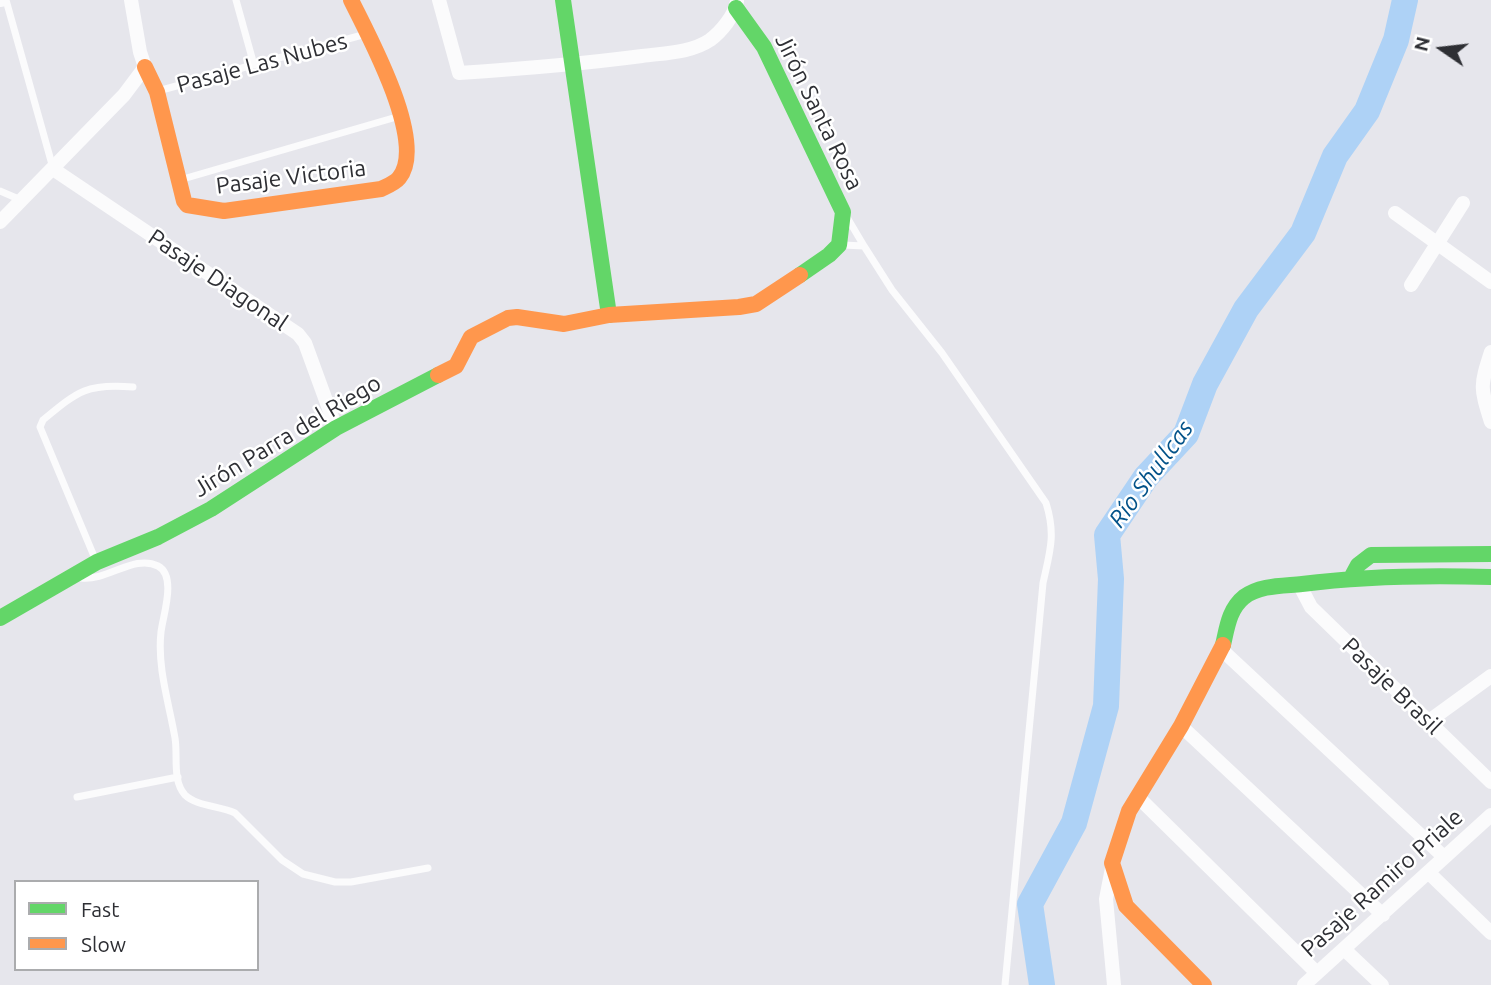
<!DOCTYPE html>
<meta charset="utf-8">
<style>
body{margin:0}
#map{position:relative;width:1491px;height:985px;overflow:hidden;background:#e6e6ec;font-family:Ubuntu,sans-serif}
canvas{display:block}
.legend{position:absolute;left:14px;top:880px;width:245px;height:91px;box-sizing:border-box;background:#fff;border:2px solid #abacae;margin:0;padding:9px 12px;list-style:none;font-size:21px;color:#2e2f34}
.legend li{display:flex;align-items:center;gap:14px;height:35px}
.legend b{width:35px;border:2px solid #abacae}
.north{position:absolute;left:1407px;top:14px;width:70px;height:70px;-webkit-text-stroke:5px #fff;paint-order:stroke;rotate:284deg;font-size:19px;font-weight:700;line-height:28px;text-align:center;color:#2e2f34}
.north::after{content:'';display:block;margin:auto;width:24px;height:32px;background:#2e2f34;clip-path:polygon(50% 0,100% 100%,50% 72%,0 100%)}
</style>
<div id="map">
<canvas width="1491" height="985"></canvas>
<ul class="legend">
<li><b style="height:9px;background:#63d668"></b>Fast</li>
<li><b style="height:9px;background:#ff974d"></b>Slow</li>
</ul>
<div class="north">N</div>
</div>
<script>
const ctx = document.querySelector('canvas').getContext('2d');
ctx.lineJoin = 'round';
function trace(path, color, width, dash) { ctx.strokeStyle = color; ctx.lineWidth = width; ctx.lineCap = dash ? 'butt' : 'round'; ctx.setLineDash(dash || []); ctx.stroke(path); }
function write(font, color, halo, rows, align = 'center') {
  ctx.font = font + ' Ubuntu,sans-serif'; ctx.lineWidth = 5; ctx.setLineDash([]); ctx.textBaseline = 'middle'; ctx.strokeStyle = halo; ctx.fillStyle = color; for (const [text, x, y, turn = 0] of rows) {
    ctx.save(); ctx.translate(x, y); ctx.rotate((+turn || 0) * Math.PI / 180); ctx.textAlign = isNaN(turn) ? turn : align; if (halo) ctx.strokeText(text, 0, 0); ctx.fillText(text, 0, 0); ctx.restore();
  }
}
trace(new Path2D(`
 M1042,985L1030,904L1074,823L1106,706L1111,579L1107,535L1146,477L1186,434L1205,384L1246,309L1303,233L1335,156L1367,111L1396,40L1405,0`), '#aed2f6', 26);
trace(new Path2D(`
 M6,0L53,168
 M236,0L254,65
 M158,91L366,34
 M183,179L400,116
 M0,191L21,200
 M848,219L864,246
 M843,245L864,246L892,290L942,353L1046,503C1056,535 1050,551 1043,583L1005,985
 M96,561L40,427L43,420C78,391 87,383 133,387
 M81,578C108,581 134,554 158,566C177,576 163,615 161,632C157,667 169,703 175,738C178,755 172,781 185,795C196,806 220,806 235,813L282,860L303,874L335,882H351L428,868
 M77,797L178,777`), '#fbfbfc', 7);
trace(new Path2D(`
 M0,0H1
 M439,0L459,73C520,69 581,64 642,56C663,53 691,53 710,40C721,32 735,15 737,1
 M53,169L298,334L305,343L336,428
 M1395,213L1491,282
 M0,222L124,95L145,67L140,52L131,0
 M1411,285L1463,203
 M1491,352C1480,386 1480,387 1491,422
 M1299,584L1311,607L1491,782
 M1222,650L1444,857
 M1429,721L1491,676
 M1181,726L1383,915
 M1139,798L1317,973
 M1112,868L1106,899L1114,985
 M1429,873L1491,933
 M1345,950L1382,985
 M1304,985L1491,815`), '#fbfbfc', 14);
trace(new Path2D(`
 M563,0L609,315
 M736,8L764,47L843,212L839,245L829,255L800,275
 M1351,578L1358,565L1371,555L1491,554
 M0,618L97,562L158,537L211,509L336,428L438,375
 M1223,645C1227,628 1229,609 1244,597C1260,585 1283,586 1302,584C1365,576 1427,575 1491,577`), '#63d668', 16);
trace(new Path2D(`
 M145,67L157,92L184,201L187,205L224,211L381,189C387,186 395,183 399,178C428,143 368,35 351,0
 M438,375L456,366L471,337L508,318L517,317L564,324L609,315L739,307L756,304L800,275
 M1204,985L1126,906L1112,863L1129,811L1181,726L1223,645`), '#ff974d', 16);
write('23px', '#2e2f34', '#fff', [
 ["Pasaje Las Nubes",262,63,-15],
 ["Jirón Santa Rosa",819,112,64],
 ["Pasaje Victoria",291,177,-7],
 ["Pasaje Diagonal",218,280,34],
 ["Jirón Parra del Riego",287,436,-31],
 ["Pasaje Brasil",1392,686,44],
 ["Pasaje Ramiro Priale",1382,883,-42]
]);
write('italic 24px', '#025289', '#fff', [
 ["Río Shullcas",1151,474,-54]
]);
</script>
